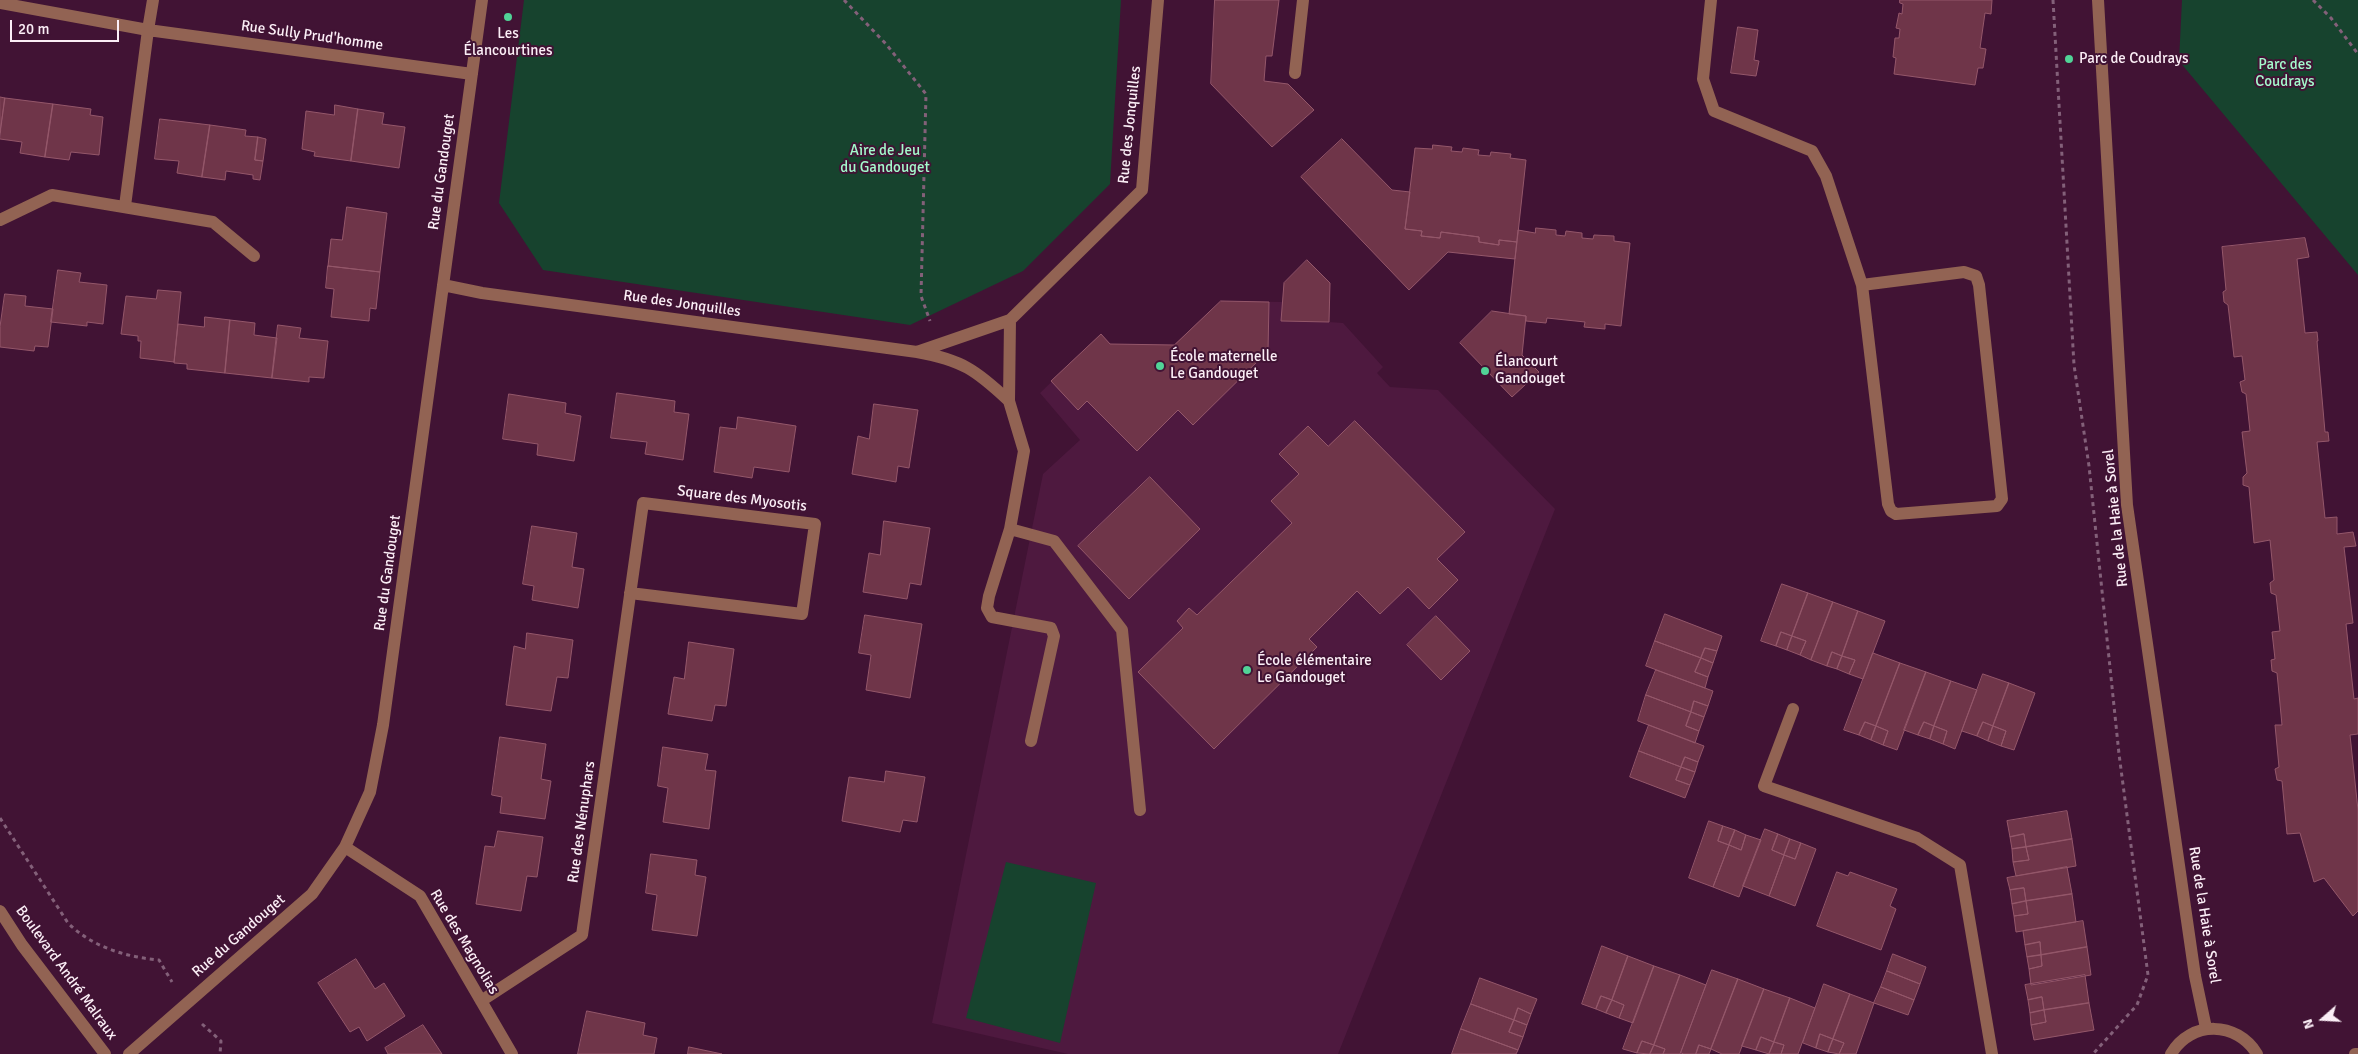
<!DOCTYPE html>
<meta charset="utf-8">
<style>
body{margin:0}
#map{position:relative;width:2358px;height:1054px;overflow:hidden;background:#411334;font-family:Signika,sans-serif}
canvas{display:block}
.north{position:absolute;left:2298px;top:994px;width:50px;height:50px;-webkit-text-stroke:4px #411334;paint-order:stroke;rotate:251deg;font-size:14px;font-weight:700;line-height:20px;text-align:center;color:#fbeef6}
.north::after{content:'';display:block;margin:auto;width:18px;height:22px;background:#fbeef6;clip-path:polygon(50% 0,100% 100%,50% 72%,0 100%)}
.scale{position:absolute;left:10px;top:20px;width:109px;height:22px;box-sizing:border-box;border:2px solid #fbeef6;border-top:0;padding-left:6px;font-size:15px;line-height:18px;white-space:nowrap;color:#fbeef6;-webkit-text-stroke:4px #411334;paint-order:stroke}
</style>
<div id="map">
<canvas width="2358" height="1054"></canvas>
<div class="north">N</div>
<div class="scale">20 m</div>
</div>
<script>
const ctx = document.querySelector('canvas').getContext('2d');
ctx.lineJoin = 'round';
function fillPath(path, color) { ctx.fillStyle = color; ctx.fill(path, 'evenodd'); }
function trace(path, color, width, dash) { ctx.strokeStyle = color; ctx.lineWidth = width; ctx.lineCap = dash ? 'butt' : 'round'; ctx.setLineDash(dash || []); ctx.stroke(path); }
function write(font, color, halo, rows, align = 'center') {
  ctx.font = font + ' Signika,sans-serif'; ctx.lineWidth = 4; ctx.setLineDash([]); ctx.textBaseline = 'middle'; ctx.strokeStyle = halo; ctx.fillStyle = color; for (const [text, x, y, turn = 0] of rows) {
    ctx.save(); ctx.translate(x, y); ctx.rotate((+turn || 0) * Math.PI / 180); ctx.textAlign = isNaN(turn) ? turn : align; if (halo) ctx.strokeText(text, 0, 0); ctx.fillText(text, 0, 0); ctx.restore();
  }
}
fillPath(new Path2D(`
 M1307,260L1330,283L1329,322L1343,323L1383,367L1377,373L1390,387L1438,390L1555,509L1338,1054H1068L932,1023L1043,474L1080,440L1040,393L1101,334L1111,344L1174,345L1221,301L1283,302L1284,283Z`), '#4e193f');
fillPath(new Path2D(`
 M524,0H1121L1110,184L1023,271L910,325L543,270L499,203Z
 M2182,0H2358V275L2179,61Z
 M1006,862L1096,883L1060,1043L966,1018Z`), '#17432e');
const building = new Path2D(`
 M1215,0H1279L1272,56H1266L1264,81L1288,84L1314,110L1272,147L1211,84Z
 M1900,0H1992L1991,14L1985,13L1980,48L1986,49L1983,68H1978L1975,85L1894,74L1896,58L1893,57L1895,38H1899L1900,29L1896,28L1899,13L1902,14L1903,4L1900,3Z
 M1738,27L1758,30L1754,60L1759,61L1756,76L1731,73Z
 M0,97L5,98L0,132Z
 M5,98L53,104L45,157L20,153L22,142L0,139Z
 M53,104L91,109L90,115L103,117L99,155L71,152L69,160L45,157Z
 M335,105L358,109L351,161L314,156L315,152L302,149L306,111L334,115Z
 M358,109L384,113L382,124L405,127L399,168L351,161Z
 M160,119L210,125L202,177L177,173L179,161L155,159Z
 M210,125L246,130L245,136L258,137L255,160L263,161L260,180L253,179V175L226,171L225,180L202,177Z
 M258,137L266,139L263,161L255,160Z
 M1342,139L1392,190L1410,192L1405,229L1422,231L1421,236L1440,238L1441,232L1479,237V242L1499,245V240L1517,242L1515,259L1448,252L1409,290L1301,177Z
 M1433,145L1452,147L1451,151L1462,152L1463,148L1479,150L1478,155L1490,156L1491,152L1511,154L1510,158L1526,160L1517,242L1499,240V245L1479,242V237L1441,232L1440,238L1421,236L1422,231L1405,229L1415,148L1432,149Z
 M347,207L387,213L380,272L328,266L331,239L342,240Z
 M1536,228L1556,230V235L1565,236L1566,231L1582,233V238L1593,239L1594,235L1614,236V241L1630,243L1621,326L1605,324V329L1584,327L1585,322L1547,318L1546,323L1526,321V316L1509,314L1518,230L1535,233Z
 M2305,238L2309,257L2297,259L2305,333L2317,332L2318,341H2317L2325,432H2328L2329,441L2317,442L2325,518L2337,517V534L2353,532L2356,546L2344,547L2353,623L2346,624L2354,699L2358,698V734L2350,735L2358,810V911L2353,916L2324,878L2314,882L2300,833L2287,834L2282,781L2277,780L2275,769L2279,767L2275,725H2282L2277,673L2272,671L2271,660L2275,659L2272,632L2280,631L2276,595L2271,593L2270,583L2274,580L2270,540L2254,543L2249,487L2243,485V477L2247,473L2242,432L2250,431L2246,394L2242,392L2240,382L2245,380L2242,356L2234,357L2228,305L2224,302L2223,292L2226,290L2222,247Z
 M1307,260L1330,283L1329,322L1281,321L1284,283Z
 M328,266L380,272L376,309L370,308L369,321L331,317L334,289L326,288Z
 M58,270L81,273L79,282L107,285L103,324L87,322V326L51,322Z
 M158,290L181,292L174,362L140,358L141,341H138V336L121,334L126,296L156,299Z
 M5,294L26,296L25,306L53,309L48,347L35,346L34,351L0,347V327Z
 M1221,301L1269,302L1268,351L1193,425L1178,410L1137,451L1087,401L1078,410L1051,381L1101,334L1110,344L1174,345Z
 M1492,311L1526,316L1522,355L1539,372L1512,397L1460,343Z
 M205,317L230,320L225,373L187,369V364L174,363L178,324L204,327Z
 M230,320L255,323L254,335L277,338L272,378L225,373Z
 M278,325L301,328L299,338L328,341L324,378L309,377V382L272,378Z
 M617,393L675,401L674,412L689,414L683,460L645,454L647,442L611,438Z
 M509,394L566,403L565,413L581,416L574,461L537,455L538,444L503,439Z
 M874,404L918,410L909,468L898,466L896,482L852,474L858,436L869,439Z
 M738,417L796,426L789,472L754,467L752,478L714,472L720,427L736,429Z
 M1355,421L1465,532L1437,559L1458,580L1429,609L1408,587L1380,614L1357,591L1309,639L1317,647L1214,749L1138,672L1183,628L1177,621L1189,608L1197,615L1292,523L1271,501L1299,474L1279,454L1308,426L1328,446Z
 M1150,477L1200,529L1129,599L1078,546Z
 M884,521L930,528L921,585L910,583L907,599L863,592L869,553L880,555Z
 M532,526L577,533L572,567L584,569L578,608L532,600L534,586L523,584Z
 M1782,584L1808,593L1792,636L1781,632L1776,646L1761,641Z
 M1808,593L1833,602L1811,660L1800,655L1806,641L1792,636Z
 M1833,602L1858,611L1842,656L1832,652L1827,666L1811,660Z
 M1858,611L1885,621L1863,679L1849,674L1855,660L1842,656Z
 M1665,614L1722,636L1717,651L1705,648L1701,658L1655,641Z
 M865,615L922,624L910,698L866,690L871,655L859,653Z
 M1436,616L1470,651L1441,680L1407,645Z
 M1781,632L1792,636L1787,650L1776,646Z
 M527,633L573,640L568,678L557,677L551,711L506,705L514,646L525,649Z
 M1792,636L1806,641L1800,655L1787,650Z
 M1655,641L1701,658L1695,672L1708,677L1705,688L1646,666Z
 M689,642L734,649L726,706L715,705L712,721L668,714L674,677L684,679Z
 M1705,648L1717,651L1713,663L1701,658Z
 M1832,652L1842,656L1837,669L1827,666Z
 M1873,653L1900,663L1876,726L1865,722L1859,735L1844,730Z
 M1842,656L1855,660L1849,674L1837,669Z
 M1701,658L1713,663L1708,677L1695,672Z
 M1900,663L1926,672L1897,750L1883,745L1888,731L1876,726Z
 M1656,670L1713,691L1708,706L1694,701L1691,712L1646,695Z
 M1926,672L1951,681L1934,726L1924,722L1918,735L1904,730Z
 M1983,674L2009,683L1993,726L1983,722L1977,736L1962,731Z
 M1951,681L1977,690L1955,749L1943,744L1947,731L1934,726Z
 M2009,683L2035,693L2014,750L2001,746L2006,731L1993,726Z
 M1646,695L1691,712L1686,726L1699,731L1695,743L1638,721Z
 M1694,701L1708,706L1704,717L1691,712Z
 M1691,712L1704,717L1699,731L1686,726Z
 M1865,722L1876,726L1871,740L1859,735Z
 M1924,722L1934,726L1930,739L1918,735Z
 M1983,722L1993,726L1988,741L1977,736Z
 M1649,725L1704,746L1698,762L1685,757L1681,767L1639,751Z
 M1876,726L1888,731L1883,745L1871,740Z
 M1934,726L1947,731L1943,744L1930,739Z
 M1993,726L2006,731L2001,746L1988,741Z
 M500,737L546,744L541,779L551,781L545,819L500,813L502,797L492,795Z
 M663,747L708,754L705,770L716,771L709,829L663,822L668,788L658,786Z
 M1639,751L1681,767L1676,780L1690,785L1685,798L1630,777Z
 M1685,757L1698,762L1695,772L1681,767Z
 M1681,767L1695,772L1690,785L1676,780Z
 M886,771L925,777L917,822L903,820L900,832L842,821L849,777L884,782Z
 M2067,811L2072,839L2026,847L2024,834L2010,837L2007,821Z
 M1709,821L1723,826L1718,841L1729,845L1713,887L1689,878Z
 M1723,826L1735,830L1729,845L1718,841Z
 M1765,829L1778,834L1772,850L1784,855L1769,896L1743,886Z
 M1735,830L1746,835L1741,850L1729,845Z
 M498,831L543,837L537,877L527,876L521,911L476,904L485,846L494,847Z
 M1778,834L1790,839L1784,855L1772,850Z
 M2024,834L2026,847L2012,849L2010,837Z
 M1746,835L1761,840L1739,897L1713,887L1729,845L1741,850Z
 M1790,839L1801,843L1795,859L1784,855Z
 M2072,839L2076,866L2016,876L2013,862L2029,860L2026,847Z
 M1801,843L1816,849L1795,906L1769,896L1784,855L1795,859Z
 M2026,847L2029,860L2013,862L2012,849Z
 M651,854L697,860L695,875L706,877L697,936L652,930L657,895L646,893Z
 M2067,867L2072,894L2026,901L2024,888L2010,890L2007,878Z
 M1837,872L1848,876L1850,872L1897,889L1890,906L1896,909L1881,950L1817,926Z
 M2024,888L2026,901L2012,904L2010,890Z
 M2072,894L2076,922L2016,932L2014,916L2028,914L2026,901Z
 M2026,901L2028,914L2014,916L2012,904Z
 M2083,921L2087,947L2041,955L2040,942L2025,945L2023,931Z
 M2040,942L2041,955L2027,957L2025,945Z
 M1602,946L1628,956L1612,1000L1601,996L1596,1009L1582,1004Z
 M2087,947L2091,975L2031,985L2029,969L2042,966L2041,955Z
 M1893,954L1926,967L1920,984L1887,971Z
 M2041,955L2042,966L2029,969L2027,957Z
 M1628,956L1654,966L1633,1023L1619,1018L1624,1005L1612,1000Z
 M356,959L375,989L384,983L405,1016L367,1041L359,1027L350,1032L318,983Z
 M1654,966L1680,975L1654,1045L1642,1041L1637,1053L1623,1049Z
 M1712,970L1738,979L1711,1049L1699,1045L1696,1054H1684L1681,1053Z
 M1887,971L1920,984L1914,1000L1881,987Z
 M1680,975L1706,985L1680,1054H1663L1665,1049L1654,1045Z
 M2085,975L2089,1003L2044,1010L2042,997L2028,1000L2025,985Z
 M1480,978L1537,999L1531,1014L1518,1008L1514,1020L1471,1004Z
 M1738,979L1764,989L1739,1054H1722L1711,1049Z
 M1824,984L1850,994L1833,1039L1820,1034L1816,1048L1803,1043Z
 M1881,987L1914,1000L1908,1015L1874,1003Z
 M1764,989L1790,998L1774,1042L1761,1037L1756,1050L1742,1046Z
 M1850,994L1874,1003L1856,1054H1839L1844,1043L1833,1039Z
 M1601,996L1612,1000L1606,1013L1596,1009Z
 M2042,997L2044,1010L2030,1013L2028,1000Z
 M1790,998L1815,1008L1798,1054H1781L1784,1045L1774,1042Z
 M1612,1000L1624,1005L1619,1018L1606,1013Z
 M2089,1003L2094,1030L2034,1040L2031,1025L2046,1022L2044,1010Z
 M1471,1004L1514,1020L1509,1032L1523,1037L1518,1050L1461,1029Z
 M1518,1008L1531,1014L1527,1025L1514,1020Z
 M2044,1010L2046,1022L2031,1025L2030,1013Z
 M587,1011L645,1023L643,1035L657,1038L654,1054H578Z
 M1514,1020L1527,1025L1523,1037L1509,1032Z
 M423,1025L442,1054H388L385,1048Z
 M1461,1029L1518,1050L1516,1054H1452Z
 M1820,1034L1833,1039L1828,1052L1816,1048Z
 M1761,1037L1774,1042L1769,1054L1756,1050Z
 M1833,1039L1844,1043L1839,1054L1828,1052Z
 M1642,1041L1654,1045L1650,1054L1637,1053Z
 M1774,1042L1784,1045L1781,1054H1769Z
 M1654,1045L1665,1049L1663,1054H1650Z
 M1699,1045L1711,1049L1709,1054H1696Z
 M689,1047L722,1054H688Z`);
fillPath(building, '#6f3549');
trace(building, '#94576a', 1);
trace(new Path2D(`
 M844,0L886,44L926,94L921,296L930,321
 M2053,0L2074,365L2089,466L2119,754L2148,975L2137,1005L2093,1054
 M2313,0L2331,18L2358,54
 M0,818L68,923C92,947 126,957 159,960L172,982
 M202,1024L221,1041L220,1054`), '#836079', 3, [4, 4]);
trace(new Path2D(`
 M153,0L148,30L472,74
 M1711,0L1703,79L1714,111L1812,151L1826,176L1862,285
 M2098,0L2127,505L2195,976L2206,1028
 M0,3L148,30L125,206
 M1295,73L1303,0
 M0,220L52,195L213,222L254,256
 M1964,272L1976,276L1979,285L2002,499L1997,506L1896,514L1891,511L1888,504L1862,285Z
 M443,285L482,293L917,352L1010,320L1142,190L1158,0
 M917,352C962,360 976,370 1009,401L1010,320
 M1009,401L1024,451L1010,529L989,596L987,608L992,617L1051,628L1054,636L1031,741
 M1010,529L1054,541L1122,630L1140,810
 M1793,709L1764,786L1917,838L1960,865L1992,1054
 M345,847L420,896L512,1054
 M0,911L22,945L105,1054
 M481,1001L582,935L643,503L815,524L802,614L630,593
 M129,1054L312,894L345,847L370,792L383,725L482,0
 M2171,1054C2191,1020 2237,1021 2257,1054
 M2355,1054H2358`), '#926353', 12);
for (const [x, y, r, color] of [
 [508,17,5,"#51d397"],
 [2069,59,5,"#51d397"],
 [1160,366,5,"#51d397"],
 [1485,371,5,"#51d397"],
 [1247,670,5,"#51d397"]
]) { const dot = new Path2D(); dot.arc(x, y, r, 0, 2 * Math.PI); ctx.fillStyle = color; ctx.fill(dot); trace(dot, '#411334', 2); }
write('15px', '#fbeef6', '#411334', [
 ["Les",508,34,"center"],
 ["Élancourtines",508,51,"center"],
 ["Parc de Coudrays",2079,59],
 ["École maternelle",1170,357],
 ["Le Gandouget",1170,374],
 ["Élancourt",1495,362],
 ["Gandouget",1495,379],
 ["École élémentaire",1257,661],
 ["Le Gandouget",1257,678]
], 'left');
write('15px', '#fbeef6', '#411334', [
 ["Rue Sully Prud'homme",312,36,8],
 ["Rue des Jonquilles",1130,125,-84],
 ["Rue du Gandouget",442,172,-82],
 ["Rue des Jonquilles",682,304,8],
 ["Square des Myosotis",742,499,7],
 ["Rue de la Haie à Sorel",2116,518,-96],
 ["Rue du Gandouget",388,573,-82],
 ["Rue des Nénuphars",582,822,-82],
 ["Rue de la Haie à Sorel",2204,915,81],
 ["Rue du Gandouget",239,936,-41],
 ["Rue des Magnolias",464,942,59],
 ["Boulevard André Malraux",66,973,54]
]);
write('15px', '#a3facc', '#411334', [
 ["Parc des",2285,65],
 ["Coudrays",2285,82],
 ["Aire de Jeu",885,151],
 ["du Gandouget",885,168]
]);
</script>
